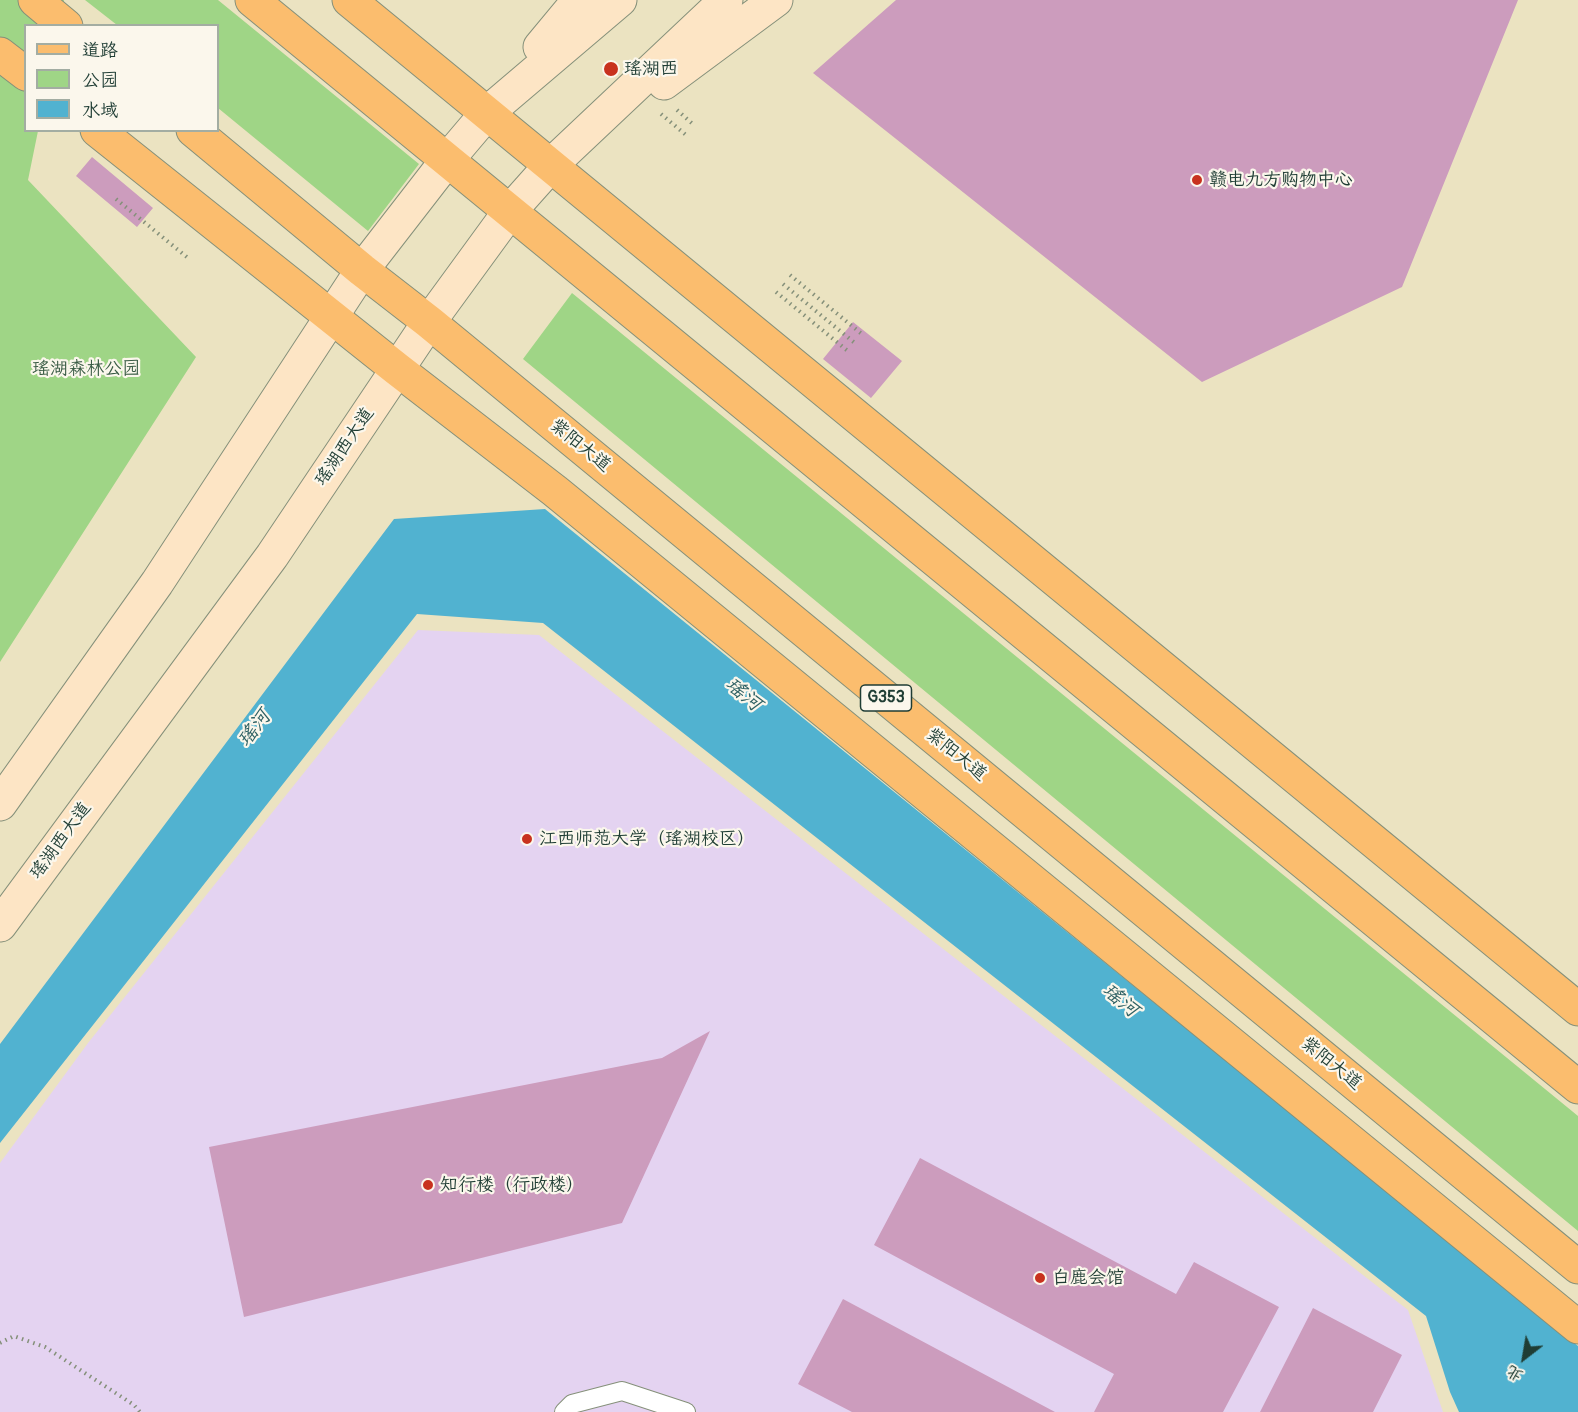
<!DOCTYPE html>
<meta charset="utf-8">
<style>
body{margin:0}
#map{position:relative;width:1578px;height:1412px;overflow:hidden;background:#ebe3c1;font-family:Pangolin,"LXGW WenKai TC",sans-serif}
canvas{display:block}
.legend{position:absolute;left:24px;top:24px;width:195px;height:108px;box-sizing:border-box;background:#fbf7ec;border:2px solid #a3ada2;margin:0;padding:8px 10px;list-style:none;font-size:18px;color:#1f3d34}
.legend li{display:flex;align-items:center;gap:12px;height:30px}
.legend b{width:30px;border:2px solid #a3ada2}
.north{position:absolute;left:1494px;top:1328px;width:60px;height:60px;-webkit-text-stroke:4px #fbf7ec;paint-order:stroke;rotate:211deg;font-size:16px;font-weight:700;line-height:24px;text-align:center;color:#1f3d34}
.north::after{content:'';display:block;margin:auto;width:21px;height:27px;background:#1f3d34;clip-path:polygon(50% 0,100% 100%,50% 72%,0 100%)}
</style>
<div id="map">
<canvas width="1578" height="1412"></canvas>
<ul class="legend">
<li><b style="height:8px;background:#fbbd6e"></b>道路</li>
<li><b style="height:16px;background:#9fd586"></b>公园</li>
<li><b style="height:16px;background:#51b2d0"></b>水域</li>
</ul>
<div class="north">北</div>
</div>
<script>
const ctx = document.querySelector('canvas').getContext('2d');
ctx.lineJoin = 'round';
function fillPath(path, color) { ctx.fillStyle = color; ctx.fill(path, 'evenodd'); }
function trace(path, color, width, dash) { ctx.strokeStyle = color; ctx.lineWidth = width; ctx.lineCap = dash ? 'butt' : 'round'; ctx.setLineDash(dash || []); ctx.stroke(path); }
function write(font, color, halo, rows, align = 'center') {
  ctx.font = font + ' Pangolin,"LXGW WenKai TC",sans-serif'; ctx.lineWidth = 4.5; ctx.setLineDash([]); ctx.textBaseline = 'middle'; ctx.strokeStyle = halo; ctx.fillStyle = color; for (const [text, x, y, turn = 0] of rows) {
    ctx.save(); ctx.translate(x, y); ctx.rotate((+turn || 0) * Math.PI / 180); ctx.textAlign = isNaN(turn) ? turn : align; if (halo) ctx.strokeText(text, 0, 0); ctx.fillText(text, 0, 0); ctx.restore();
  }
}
fillPath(new Path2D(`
 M418,630L539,635L1408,1310L1443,1412H0V1163L88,1043Z`), '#e4d3f1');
fillPath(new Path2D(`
 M0,0H64L59,25L26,26V130L38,131L28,180L196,357L0,662Z
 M85,0H218L419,164L368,231L218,108V26L117,25Z
 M572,293L1578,1116V1231L523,359Z`), '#9fd586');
fillPath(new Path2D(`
 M545,509L1578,1346V1412H1459L1450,1392L1426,1316L543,623L417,614L0,1143V1044L394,519Z`), '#51b2d0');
fillPath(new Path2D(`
 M896,0H1518L1402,287L1202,382L813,73Z
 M92,157L153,208L137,227L76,176Z
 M853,322L902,361L871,398L823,359Z
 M710,1031L622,1223L244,1317L209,1147L662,1058Z
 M920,1158L1176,1294L1194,1262L1279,1307L1223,1412H1094L1114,1374L874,1245Z
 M843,1299L1055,1412H852L798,1384Z
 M1313,1308L1402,1355L1373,1412H1260Z`), '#cc9cbd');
const lane = new Path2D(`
 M564,1412L572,1404L622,1391L686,1412`);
const secondary = new Path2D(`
 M540,47L579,0
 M664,83L776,0
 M0,804L157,583L362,270L448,159L487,113L620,0
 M0,925L272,556L429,322L510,211L551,165L726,0`);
const primary = new Path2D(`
 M349,0L1578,1009
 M0,54L26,74
 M97,130L397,369L555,491L1578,1327`);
const highway = new Path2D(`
 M35,0L66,26
 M252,0L1578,1087
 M193,130L362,270L429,322L1578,1267`);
trace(lane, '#85907a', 20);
trace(secondary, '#85907a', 35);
trace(primary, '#85907a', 35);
trace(highway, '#85907a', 35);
trace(new Path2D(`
 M677,110L694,125
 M661,114L686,135
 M116,199L188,258
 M790,275L863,335
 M783,284L856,344
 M776,292L849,352
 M0,1343L14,1336L45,1347L134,1405L140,1412`), '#85907a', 4, [1.5, 4.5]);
trace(lane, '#fff', 18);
trace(secondary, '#fde5c5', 33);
trace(primary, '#fbbd6e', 33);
trace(highway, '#fbbd6e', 33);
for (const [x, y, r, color] of [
 [611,69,8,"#c8321e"],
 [1197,180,6,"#c8321e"],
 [527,839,6,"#c8321e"],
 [428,1185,6,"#c8321e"],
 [1040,1278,6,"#c8321e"]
]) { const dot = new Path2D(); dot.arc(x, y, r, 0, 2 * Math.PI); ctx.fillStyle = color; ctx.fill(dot); trace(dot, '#fbf7ec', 2); }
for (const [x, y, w] of [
 [886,698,51]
]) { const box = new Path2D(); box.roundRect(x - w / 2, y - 13, w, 26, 4.5); ctx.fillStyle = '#fbf7ec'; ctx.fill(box); trace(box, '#1f3d34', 1.5); }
write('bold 16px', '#1f3d34', null, [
 ["G353",886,698]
]);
write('18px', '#1f3d34', '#fbf7ec', [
 ["瑶湖西",624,69],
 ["赣电九方购物中心",1209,180],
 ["江西师范大学（瑶湖校区）",539,839],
 ["知行楼（行政楼）",440,1185],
 ["白鹿会馆",1052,1278]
], 'left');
write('18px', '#395b44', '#fbf7ec', [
 ["瑶湖森林公园",86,369]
]);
write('18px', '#1f3d34', '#fbf7ec', [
 ["紫阳大道",580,446,39],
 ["瑶湖西大道",345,447,-56],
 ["紫阳大道",956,755,39],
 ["瑶湖西大道",61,841,-54],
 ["紫阳大道",1331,1064,39]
]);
write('italic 20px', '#2e6063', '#fbf7ec', [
 ["瑶河",743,695,39],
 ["瑶河",255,729,-53],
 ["瑶河",1120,1001,39]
]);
</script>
